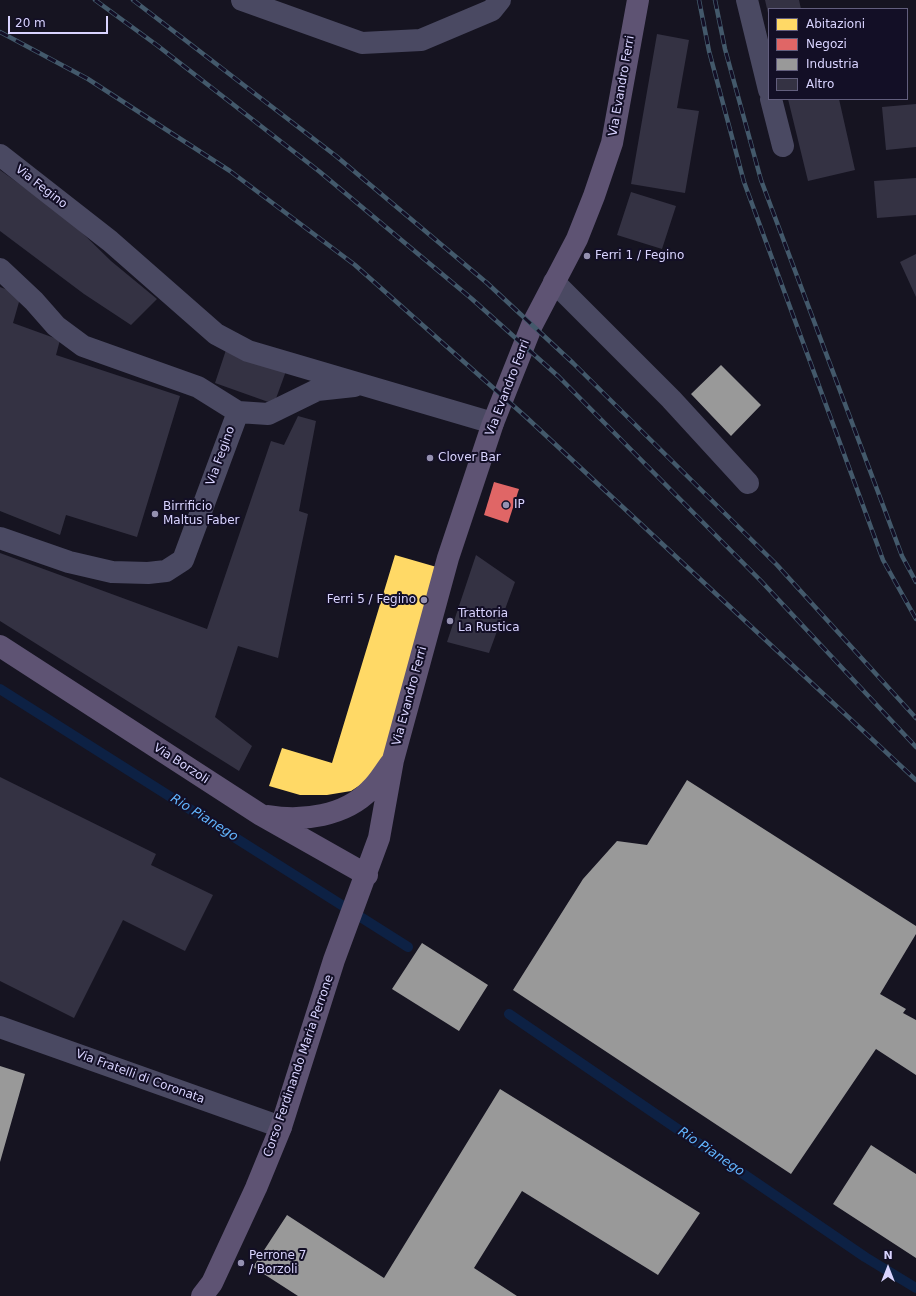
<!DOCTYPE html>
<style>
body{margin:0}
#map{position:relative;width:916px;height:1296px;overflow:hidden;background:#161421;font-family:"DejaVu Sans",sans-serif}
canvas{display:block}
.legend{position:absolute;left:768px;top:8px;width:140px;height:92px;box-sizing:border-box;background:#130f26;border:1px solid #625e7d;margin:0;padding:5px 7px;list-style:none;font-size:12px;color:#d9d4ff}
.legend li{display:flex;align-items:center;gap:8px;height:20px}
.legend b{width:20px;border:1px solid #625e7d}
.north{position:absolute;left:868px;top:1248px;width:40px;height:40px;-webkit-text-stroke:3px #130f26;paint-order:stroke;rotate:0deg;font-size:11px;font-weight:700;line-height:16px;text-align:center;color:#d9d4ff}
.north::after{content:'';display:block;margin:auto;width:14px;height:18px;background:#d9d4ff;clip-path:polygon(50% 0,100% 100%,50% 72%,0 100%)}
.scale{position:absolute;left:8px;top:16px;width:100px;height:18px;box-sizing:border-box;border:2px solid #d9d4ff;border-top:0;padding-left:5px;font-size:12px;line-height:14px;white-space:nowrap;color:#d9d4ff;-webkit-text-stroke:3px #130f26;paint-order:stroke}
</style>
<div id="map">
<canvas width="916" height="1296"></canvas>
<ul class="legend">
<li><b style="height:11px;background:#ffd966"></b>Abitazioni</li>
<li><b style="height:11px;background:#e06666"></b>Negozi</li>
<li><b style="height:11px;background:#999"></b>Industria</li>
<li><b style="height:11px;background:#343243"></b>Altro</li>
</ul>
<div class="north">N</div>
<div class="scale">20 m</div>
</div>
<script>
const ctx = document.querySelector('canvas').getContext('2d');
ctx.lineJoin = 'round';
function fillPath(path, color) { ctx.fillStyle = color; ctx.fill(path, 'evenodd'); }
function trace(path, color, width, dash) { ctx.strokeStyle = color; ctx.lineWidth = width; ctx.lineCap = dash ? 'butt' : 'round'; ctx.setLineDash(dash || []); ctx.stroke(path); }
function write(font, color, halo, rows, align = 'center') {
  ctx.font = font + ' "DejaVu Sans",sans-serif'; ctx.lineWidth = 4; ctx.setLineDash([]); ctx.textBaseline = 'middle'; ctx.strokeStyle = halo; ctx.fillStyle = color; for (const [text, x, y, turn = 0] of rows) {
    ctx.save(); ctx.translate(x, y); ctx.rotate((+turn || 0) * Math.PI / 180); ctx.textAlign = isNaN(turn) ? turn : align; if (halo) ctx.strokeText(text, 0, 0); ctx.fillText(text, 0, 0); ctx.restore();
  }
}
fillPath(new Path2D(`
 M395,555L440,568L389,746L381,763L368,780L351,791L327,795H300L269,786L282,748L332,763Z`), '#ffd966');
fillPath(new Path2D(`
 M494,482L519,489L508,523L484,515Z`), '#e06666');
fillPath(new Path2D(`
 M721,365L761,405L731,436L691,394Z
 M687,780L916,926V934L880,994L906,1009L903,1013L916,1020V1075L876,1049L791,1174L513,990L583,879L617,841L647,845Z
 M422,943L488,985L459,1031L392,989Z
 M0,1066L25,1074L0,1162Z
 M500,1089L700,1213L658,1275L522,1191L474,1268L517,1296H298L253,1267L287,1215L384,1278Z
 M871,1145L916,1174V1258L833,1204Z`), '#999');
trace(new Path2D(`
 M0,689L408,947
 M509,1014L865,1257L916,1288`), '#0d2144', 10);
fillPath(new Path2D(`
 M765,0H799L801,9H769L768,13Z
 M657,34L689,40L677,108L699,111L685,193L631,184Z
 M788,99H839L855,170L808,181Z
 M916,104V147L886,150L882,107Z
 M0,170L68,219L111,261L157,299L131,325L84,294L0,231Z
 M916,178V215L877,218L874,181Z
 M631,192L676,206L662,249L617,235Z
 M916,254V297L900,262Z
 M0,287L21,295L13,323L60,340L56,355L180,396L137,537L66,515L60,535L0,511Z
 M226,350L286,371L274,404L215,383Z
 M298,416L316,421L299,511L308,514L278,658L238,646L215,717L252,746L239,771L0,621V553L207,629L271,441L284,445Z
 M476,555L515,582L489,653L447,642Z
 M0,777L156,854L151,865L213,895L185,951L123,920L74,1018L0,981Z`), '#343243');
trace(new Path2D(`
 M242,0L362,43L421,40L492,10L500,0
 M747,0L769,90
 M771,99L783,146
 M0,155L110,241L216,334L248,351L493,423
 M0,269L34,301L56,326L83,346L198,387L238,412
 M554,282L671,399L748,483
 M0,538L69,562L112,572L148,573L166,571L183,560L238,412L268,414L317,390L354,386
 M0,1027L281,1127`), '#4a4962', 22);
trace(new Path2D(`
 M0,646L261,815L367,875
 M268,816C302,822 345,816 370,790C378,783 384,772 391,763
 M202,1296L212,1283L256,1188L281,1127L334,960L379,838L393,760L448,558L493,423L532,325L577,239L594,196L612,143L638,0`), '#5e5373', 22);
const rail = new Path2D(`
 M95,0L158,46L320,172L472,299L559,377L761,581L916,747
 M133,0L336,156L487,283L573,363L777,565L916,718
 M699,0L709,51L744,182L883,560L916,619
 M715,0L725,49L761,180L902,556L916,582
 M0,32L88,79L230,171L355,265L526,417L916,780`);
trace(rail, '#43596b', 4.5);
trace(rail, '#130f26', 3, [9]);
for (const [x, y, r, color] of [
 [587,256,4,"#9591b1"],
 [430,458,4,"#9591b1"],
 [506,505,4,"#9591b1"],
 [155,514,4,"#9591b1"],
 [424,600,4,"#9591b1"],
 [450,621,4,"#9591b1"],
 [241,1263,4,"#9591b1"]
]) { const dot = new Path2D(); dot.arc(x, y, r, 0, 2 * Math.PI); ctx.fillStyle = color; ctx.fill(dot); trace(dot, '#130f26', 1.5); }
write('12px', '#d9d4ff', '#130f26', [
 ["Via Evandro Ferri",622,86,-80],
 ["Via Fegino",41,187,38],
 ["Via Evandro Ferri",508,388,-69],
 ["Via Fegino",221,456,-70],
 ["Via Evandro Ferri",410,696,-75],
 ["Via Borzoli",181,764,33],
 ["Corso Ferdinando Maria Perrone",299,1066,-71],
 ["Via Fratelli di Coronata",140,1077,20]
]);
write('12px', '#d9d4ff', '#130f26', [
 ["Ferri 1 / Fegino",595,256],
 ["Clover Bar",438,458],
 ["IP",514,505],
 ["Birrificio",163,507],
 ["Maltus Faber",163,521],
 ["Ferri 5 / Fegino",416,600,"right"],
 ["Trattoria",458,614],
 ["La Rustica",458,628],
 ["Perrone 7",249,1256],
 ["/ Borzoli",249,1270]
], 'left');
write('italic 13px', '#62b6ff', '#130f26', [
 ["Rio Pianego",204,818,32],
 ["Rio Pianego",711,1152,34]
]);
</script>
